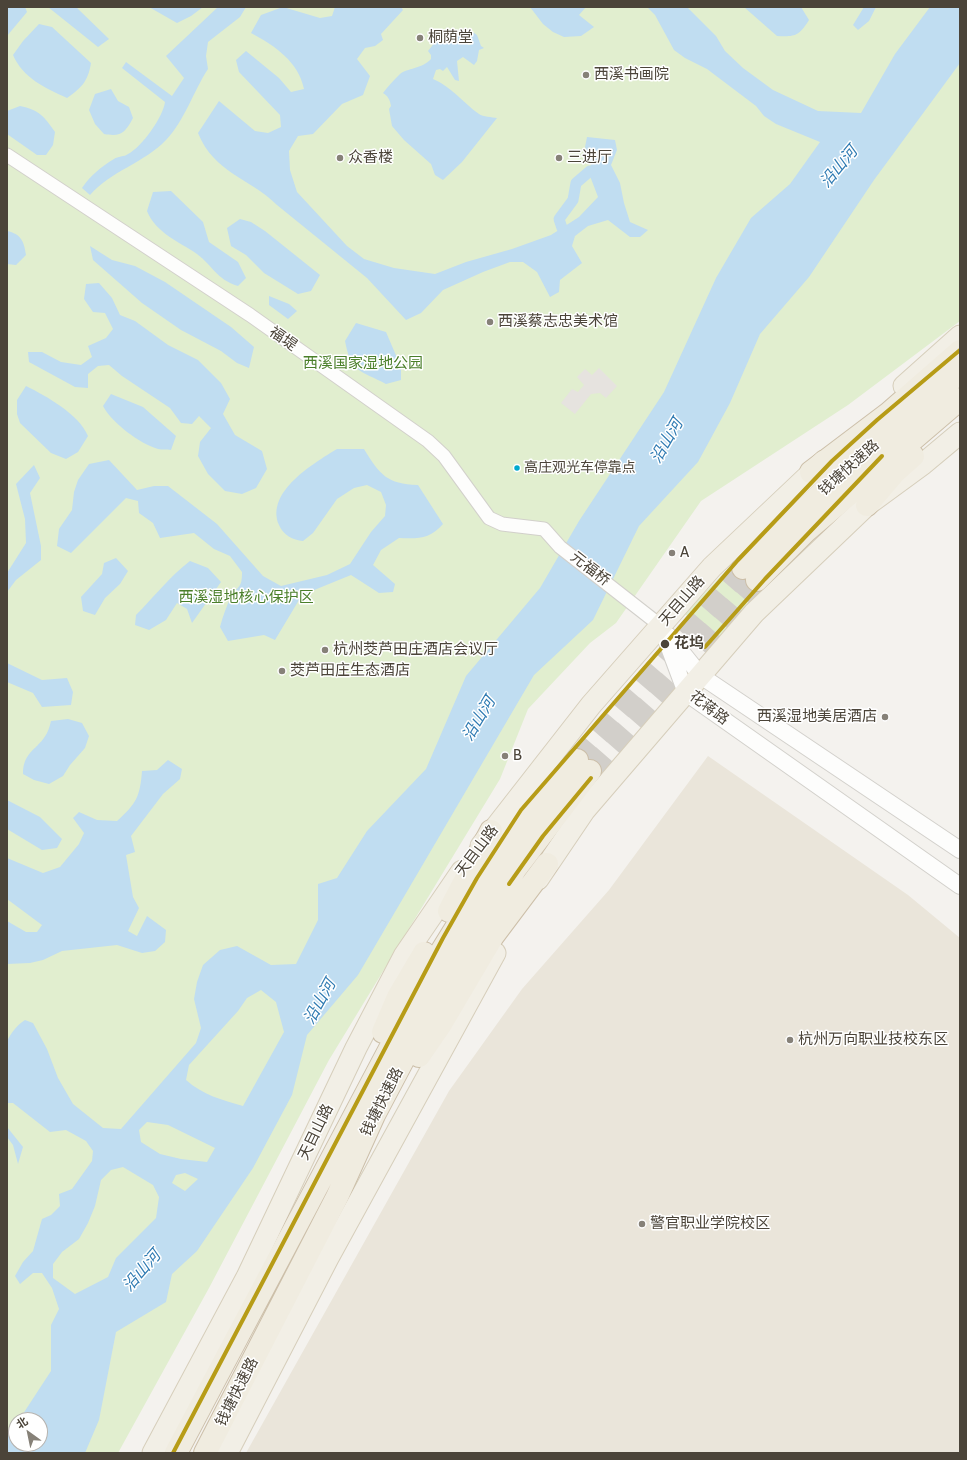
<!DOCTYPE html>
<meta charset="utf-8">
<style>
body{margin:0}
#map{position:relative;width:967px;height:1460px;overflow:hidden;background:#f4f2ee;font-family:Cabin,"Noto Sans SC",sans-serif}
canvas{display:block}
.frame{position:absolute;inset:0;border:8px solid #4b4439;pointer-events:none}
.north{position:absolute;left:8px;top:1412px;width:40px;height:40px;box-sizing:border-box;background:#fff;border:1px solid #b7b4b0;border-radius:50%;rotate:327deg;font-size:11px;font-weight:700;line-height:16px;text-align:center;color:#4b4439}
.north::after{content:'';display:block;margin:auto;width:14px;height:18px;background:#868178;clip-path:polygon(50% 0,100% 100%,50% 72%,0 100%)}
</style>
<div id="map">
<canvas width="967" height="1460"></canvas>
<div class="frame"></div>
<div class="north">北</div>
</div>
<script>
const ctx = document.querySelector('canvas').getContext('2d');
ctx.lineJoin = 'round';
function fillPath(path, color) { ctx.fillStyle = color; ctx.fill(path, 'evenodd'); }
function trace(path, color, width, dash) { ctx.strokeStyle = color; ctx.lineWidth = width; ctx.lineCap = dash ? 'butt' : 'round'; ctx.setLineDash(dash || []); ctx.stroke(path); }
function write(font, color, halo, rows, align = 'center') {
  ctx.font = font + ' Cabin,"Noto Sans SC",sans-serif'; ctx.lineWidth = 3; ctx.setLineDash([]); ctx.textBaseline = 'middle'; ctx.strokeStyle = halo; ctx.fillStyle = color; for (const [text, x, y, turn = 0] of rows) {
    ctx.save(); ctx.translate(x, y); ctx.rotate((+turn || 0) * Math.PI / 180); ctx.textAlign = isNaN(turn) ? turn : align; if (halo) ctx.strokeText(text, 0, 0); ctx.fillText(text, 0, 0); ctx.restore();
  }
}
fillPath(new Path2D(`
 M708,756L908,895L960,938V1453H246L449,1091L522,989L609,890Z`), '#eae5da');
fillPath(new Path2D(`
 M7,7H960V321L848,405L701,501L616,623L590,643L528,709L500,779L329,1060L209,1288L118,1453H7ZM16,1420H40V1444H16Z
 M734,562L763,592L715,642L685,614Z`), '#e1eecf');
fillPath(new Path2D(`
 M599,368L617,386L606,398L600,393L591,394L575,414L561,403L572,389L578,392L584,385L577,377L585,369L592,375Z`), '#e6e3df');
fillPath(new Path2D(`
 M7,7H25L27,12L7,36Z
 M48,7H76L109,39L98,47Z
 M149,7H203L191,16L177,23Z
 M218,7H246L240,17L208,42L206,56L208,69C193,92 185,120 166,140C144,163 111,171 90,195L82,188C89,177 102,166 114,159C118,156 124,157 128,154C142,147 163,117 165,102L122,68L126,62L172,96L184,78L166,56Z
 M283,7L320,18L332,16L335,7H401L403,10L381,34L383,40L375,46L365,48L357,59L370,76L363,95L342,104L313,134L298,136L289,151L290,170L297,192L347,246L364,259L394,268L435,274L466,262L512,249L551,235L579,217L598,197L590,176L591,163L585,147L587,137L615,140L617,150L611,165L620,183L624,203L630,222L648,230L640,237H630L608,220L588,226L575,236L572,246L582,263L560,280L559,292L550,297L537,272L523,262H510L483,272L443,290L421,313L406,320L367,278L277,205C250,178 214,173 198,133L219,101L255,131L268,133L281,127L280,115L239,72L236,60L246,51L279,78L291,92L304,89C298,61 275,46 251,33L261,15Z
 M530,7H586L579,15L594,27L581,36L564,37L553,32L543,24Z
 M647,7H687L716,36L725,51L743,68L773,90L818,111L861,113L895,54L930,7H960V63L874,180L809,277L760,334L730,403L698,462L639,526L593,620L534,675L358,975L307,1035L292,1095L253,1168L197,1251L172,1274L166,1302L116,1332L99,1420L85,1453H7V1436L16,1424V1444H40V1420H19L51,1371V1325L59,1309L52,1288L42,1273H33L20,1284L15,1276L23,1262L33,1251L42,1219L51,1215L60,1206L59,1194L72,1189L92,1161L93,1151L86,1141L66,1130L50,1132L13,1103H7V1041C12,1032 16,1026 25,1020L33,1023L47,1049L58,1078L73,1104L103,1128L121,1129L196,1043L201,1028L194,999L197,982L203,965L220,950L237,946L271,965L296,964L318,920V884L337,878L367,831L426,769L466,676L540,588L579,521L664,392L716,278L751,218L790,184L820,142L776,124L764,116L756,106L707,69L685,58L674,50L655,15ZM261,990L276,1002L284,1032L243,1106C222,1100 203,1095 186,1080L189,1065L238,1011L247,998ZM147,1122L168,1125L215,1148L207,1162L181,1159L160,1154L141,1142L139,1130ZM123,1167L153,1185L159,1197L156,1218L116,1258L108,1277L75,1294L53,1278V1264L62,1252L79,1239L88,1223L95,1206L101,1180L111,1170ZM185,1173L198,1179L185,1191L172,1183L176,1175Z
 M744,7H801L809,20C799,36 795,37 777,36Z
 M864,7H876L869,21L858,30L853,25Z
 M39,24L52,27L91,63C88,82 81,88 67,98C45,88 23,78 13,55L23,41Z
 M460,30L466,35L468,45H471L468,33L470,30L477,35L481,46L484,48L479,50L477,61L474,65L463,57L457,61L459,81L455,80L447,67L443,71L440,69L436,70L433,79C452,87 462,102 479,114C483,117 492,117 497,118L462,162L443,180L435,175L431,164L404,140L392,126L389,109L391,106C390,100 388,96 383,93C388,86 394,80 400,74C407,68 422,69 431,59V55L428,51L439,37L445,42L454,33Z
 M111,89L118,101L129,107L133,118C125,133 121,137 104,134L95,124L89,110L95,94Z
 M20,106C39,110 44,116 55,132L53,145L46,155H37L7,134V111Z
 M171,191L203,222L209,242L238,262L246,278L238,286C216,279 214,267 197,254C178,241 156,233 147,211L153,192Z
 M240,219L251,222L265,231L320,275L311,291L298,294L264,273L246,255L231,246L227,228Z
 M7,231C21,234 24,241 26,255L16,265L7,264Z
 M90,246L112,260L135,266L165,282L231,327L254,347L249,368L237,363L221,351L181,330L142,303L93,260Z
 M99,283L112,298L120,315L135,321L168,345L198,360L221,383L230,399L223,414L235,435L262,451L267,469L256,488L242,494L225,491L208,474L198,456L200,442L211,428L199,416L192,424L181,423L170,408L122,376L109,365L98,366L88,374V388L75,387L29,362L28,352H42L61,362L81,365L92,357L88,346L106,338L113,329L105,313L93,312L84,299L86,284Z
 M269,296L289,304L297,311L288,319L269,305Z
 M356,323L386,332L401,367V380L386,384C360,370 351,373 345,341Z
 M26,386C46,396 79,414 88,436L78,452L66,459L51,453L20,423L17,414V400Z
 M111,394L143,407L176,436L171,450C167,449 162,450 158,449C140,444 111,422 103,406Z
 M337,449H364C380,475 387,484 418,485L443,524C430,539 418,539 399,538L381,550L373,565L395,584L393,592L379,593L351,575L302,595L275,640L264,635L228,641L220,627C223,616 226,607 231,597C238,585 242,589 242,572L230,556L214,549L194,533L160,538L153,523L139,513L138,501L126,498L71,553L57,546L59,529L72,510L74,492L78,480L89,464L109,460L137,490L154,486H168L217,524L263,576L281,586L327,575L350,564L371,532L385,516L386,505L381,492L367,485L354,488L337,499L313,533L303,541C293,540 283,535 279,525C265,492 314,463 337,449Z
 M34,465L40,478L30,493L41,546V560L16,580L7,592V573L26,543L25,519L16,484Z
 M116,558L128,571L120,584L105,598L95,615L83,611L81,597L102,574L104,563Z
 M190,561L208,568L221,582L192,623L187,609L177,603L166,620L149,630L135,625L136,615C154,597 170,576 190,561Z
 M7,663L42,680L67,678L73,692L71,705L42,707L33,693L7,682Z
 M68,719L82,723L89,736L85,748L70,765L63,776L49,784L34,780L23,774C23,751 38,750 47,733C49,729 50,725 51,721Z
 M168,760L182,769L180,779L163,794L131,836L135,852L126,855L133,897L139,908L128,931L137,936L147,916L166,930L165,942L155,951L142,953L117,945L62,951L43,960L30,963L7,964V921L26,932H37L42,925L7,899V858L43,873L60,867L79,844L84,833L73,818L79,812L97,820L117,821C136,804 140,797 142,771L157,770Z
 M7,800L40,817L62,839L57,848L42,850L7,829Z
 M7,1127L23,1147L18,1164L13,1145L7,1137Z`), '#c0ddf1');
trace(new Path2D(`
 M562,228L559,219L573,200L576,183L590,171`), '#c0ddf1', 11);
trace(new Path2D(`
 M577,760L743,568
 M590,771L757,580`), '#d2cfca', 22, [22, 11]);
const minor = new Path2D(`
 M7,155L250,315L428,441L444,456L489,518L502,524L544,529L560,547L661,626`);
const tertiary = new Path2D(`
 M661,626L686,693L960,886
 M669,636L701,676L960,850`);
const primary = new Path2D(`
 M904,386L960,336
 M481,846L591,705L712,567L824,461
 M538,879L584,811L754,613L867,505L923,464L960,433
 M153,1453L247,1277L356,1048L404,956L462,871
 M227,1453L328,1258L495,953`);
const trunk = new Path2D(`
 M811,472L889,413L960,351
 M867,505L895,472L913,456
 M743,568L834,481L960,372
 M757,580L805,532L960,399
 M449,911L491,831
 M383,1032L398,997L424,953
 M419,1056L441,1024L493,936L547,864
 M176,1453L441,952L493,868L525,821L577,760
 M205,1453L337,1197L374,1115L438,994L516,868L590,771`);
trace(minor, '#d2d0cb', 15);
trace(tertiary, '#d2d0cb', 18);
trace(primary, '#d6cebb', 23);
trace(trunk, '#ccbfa9', 24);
trace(minor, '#fdfdfc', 13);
trace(tertiary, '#fdfdfc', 16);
trace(primary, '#f2efe6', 21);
trace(trunk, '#f0ece0', 22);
trace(new Path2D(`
 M705,647L765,579L882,456
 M509,884L543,836L591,778
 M173,1453L443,938L477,878L521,810L738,560L832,461L877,420L960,350`), '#b79c17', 4);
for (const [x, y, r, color] of [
 [420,38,4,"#868178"],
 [586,75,4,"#868178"],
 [340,158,4,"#868178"],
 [559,158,4,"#868178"],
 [490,322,4,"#868178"],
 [517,468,3.5,"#00a9ce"],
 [672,553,4,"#868178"],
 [665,644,5,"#4b4439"],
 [325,650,4,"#868178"],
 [282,671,4,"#868178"],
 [885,717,4,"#868178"],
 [505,756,4,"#868178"],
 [790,1040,4,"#868178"],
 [642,1224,4,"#868178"]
]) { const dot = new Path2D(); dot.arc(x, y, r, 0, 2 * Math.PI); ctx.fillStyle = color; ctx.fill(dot); trace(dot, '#fff', 1.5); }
write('14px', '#4b4439', '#fff', [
 ["高庄观光车停靠点",524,468]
], 'left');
write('15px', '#4b4439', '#fff', [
 ["桐荫堂",428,38],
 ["西溪书画院",594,75],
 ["众香楼",348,158],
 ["三进厅",567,158],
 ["西溪蔡志忠美术馆",498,322],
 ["A",680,553],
 ["杭州茭芦田庄酒店会议厅",333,650],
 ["茭芦田庄生态酒店",290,671],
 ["西溪湿地美居酒店",877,717,"right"],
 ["B",513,756],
 ["杭州万向职业技校东区",798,1040],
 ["警官职业学院校区",650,1224]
], 'left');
write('15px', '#4b4439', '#fff', [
 ["福堤",283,339,35],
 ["钱塘快速路",849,468,-42],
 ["元福桥",590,569,38],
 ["天目山路",682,601,-49],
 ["花蒋路",709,708,37],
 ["天目山路",477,851,-53],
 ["钱塘快速路",382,1102,-63],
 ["天目山路",316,1132,-64],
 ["钱塘快速路",237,1392,-63]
]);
write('15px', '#4a7f2a', '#fff', [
 ["西溪国家湿地公园",363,364],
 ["西溪湿地核心保护区",246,598]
]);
write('bold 15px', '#4b4439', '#fff', [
 ["花坞",674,644]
], 'left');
write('italic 16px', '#2e7ab2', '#fff', [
 ["沿山河",839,167,-50],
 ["沿山河",667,441,-60],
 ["沿山河",479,719,-59],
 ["沿山河",320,1002,-61],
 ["沿山河",142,1271,-49]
]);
</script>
